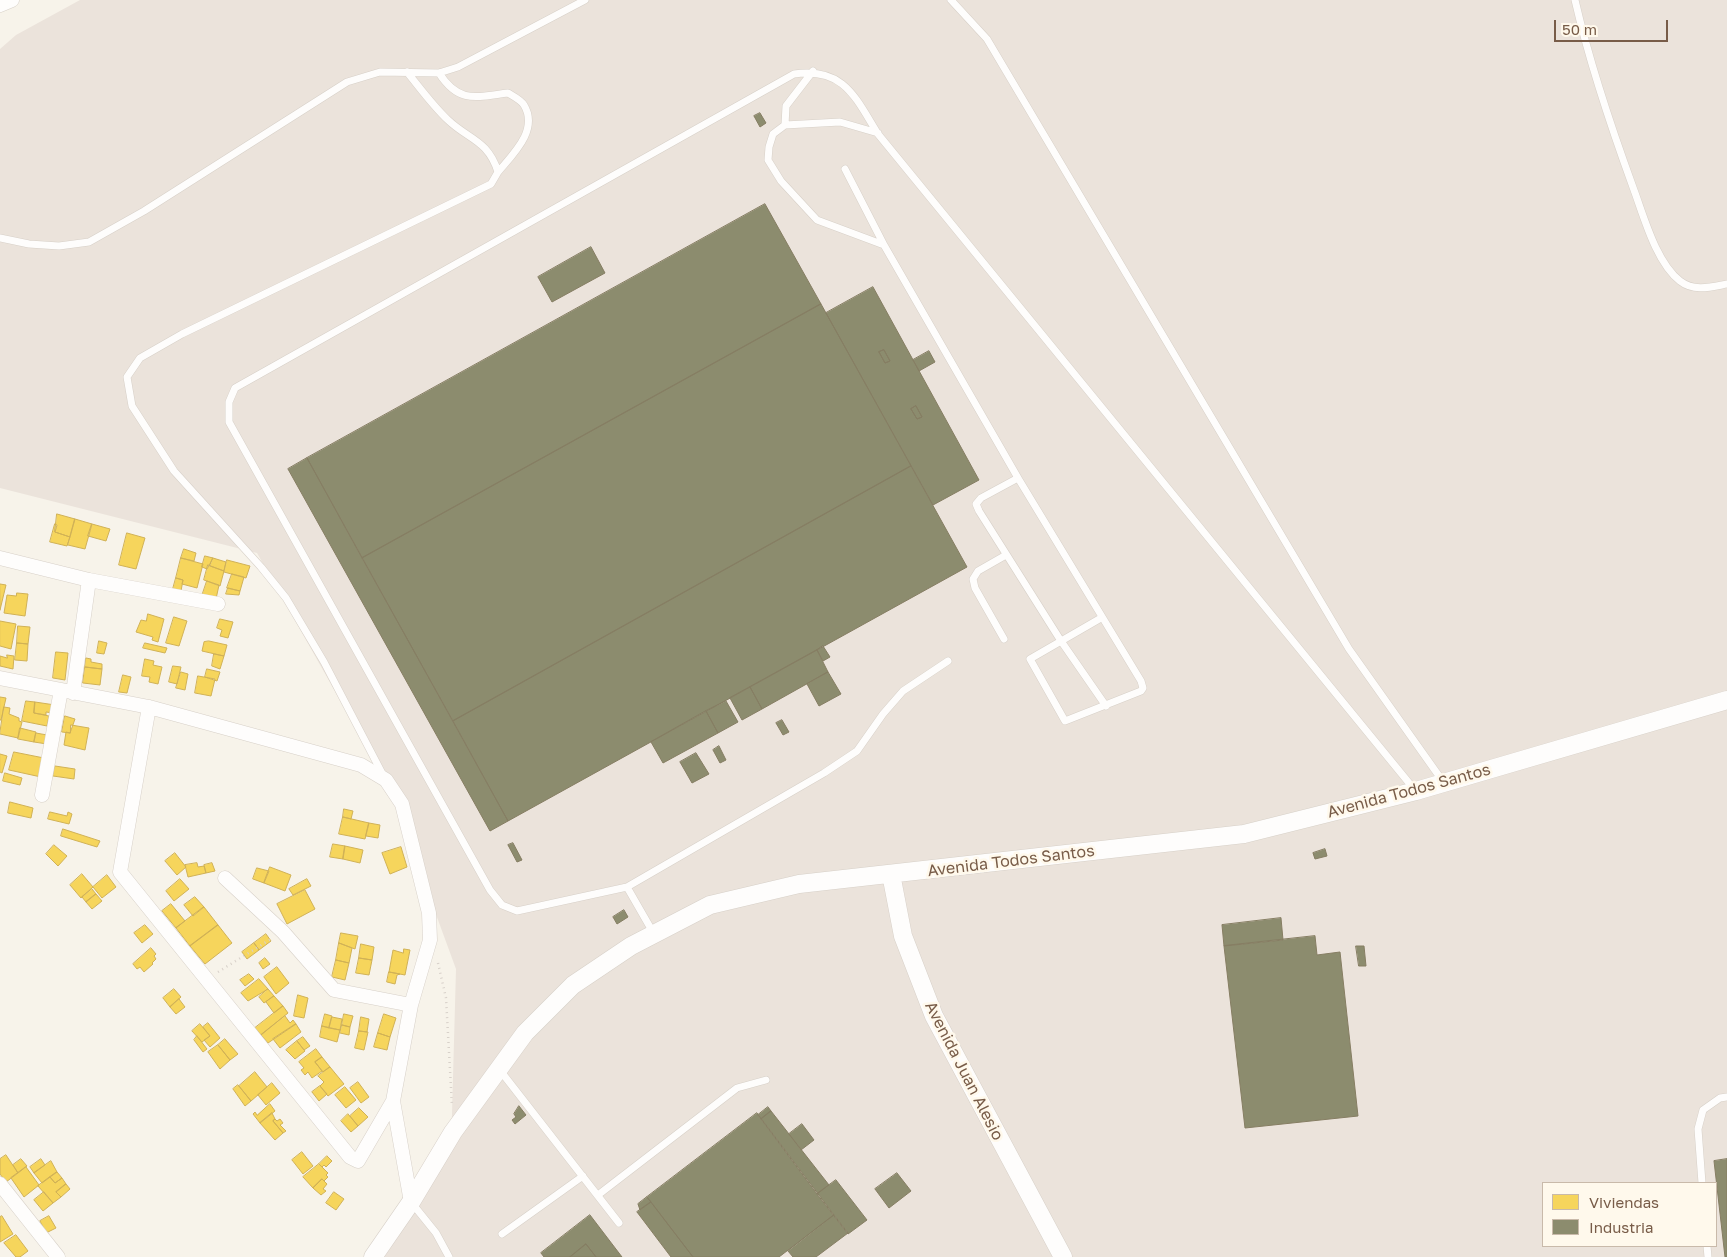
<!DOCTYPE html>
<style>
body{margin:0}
#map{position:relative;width:1727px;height:1257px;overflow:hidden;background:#f7f3ea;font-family:"Golos Text",sans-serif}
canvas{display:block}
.legend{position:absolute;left:1542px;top:1182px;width:175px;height:65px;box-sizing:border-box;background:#fff9ec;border:1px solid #c9baaa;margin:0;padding:6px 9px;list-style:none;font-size:15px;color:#785c48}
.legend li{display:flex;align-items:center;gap:10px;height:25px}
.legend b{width:25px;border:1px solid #c9baaa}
.scale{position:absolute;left:1554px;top:20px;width:114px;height:22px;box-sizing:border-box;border:2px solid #785c48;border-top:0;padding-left:6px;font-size:15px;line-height:18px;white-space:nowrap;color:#785c48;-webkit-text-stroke:4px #fff9ec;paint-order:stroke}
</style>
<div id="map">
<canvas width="1727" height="1257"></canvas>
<ul class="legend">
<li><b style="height:14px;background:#f6d55c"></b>Viviendas</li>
<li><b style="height:14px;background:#8c8c6e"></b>Industria</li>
</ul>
<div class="scale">50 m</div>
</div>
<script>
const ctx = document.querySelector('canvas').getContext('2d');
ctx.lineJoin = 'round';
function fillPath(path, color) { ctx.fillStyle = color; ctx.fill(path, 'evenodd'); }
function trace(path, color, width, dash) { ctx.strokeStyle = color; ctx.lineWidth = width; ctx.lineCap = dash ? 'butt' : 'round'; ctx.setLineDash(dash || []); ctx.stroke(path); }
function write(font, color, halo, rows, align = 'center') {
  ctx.font = font + ' "Golos Text",sans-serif'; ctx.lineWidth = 5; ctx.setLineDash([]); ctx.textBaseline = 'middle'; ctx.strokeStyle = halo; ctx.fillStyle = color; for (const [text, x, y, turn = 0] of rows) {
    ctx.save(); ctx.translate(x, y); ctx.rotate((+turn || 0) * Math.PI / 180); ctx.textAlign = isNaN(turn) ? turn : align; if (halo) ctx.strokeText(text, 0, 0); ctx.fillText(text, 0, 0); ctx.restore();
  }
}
fillPath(new Path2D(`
 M80,0H1727V1257H377L451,1150L456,969L390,789L257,553L0,488V49L16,35ZM1543,1183H1716V1246H1543Z`), '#ebe3db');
const homes = new Path2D(`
 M57,514L75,519L70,537L55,532Z
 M75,519L92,524L85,549L68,545Z
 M55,524L57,525L55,532L70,537L67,546L50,542Z
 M92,524L110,529L106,541L88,536Z
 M127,533L145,538L136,569L119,565Z
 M184,549L196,553L194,561L181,558Z
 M205,556L213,558L207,569L202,567Z
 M181,558L203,564L197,588L182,584L183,580L176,578Z
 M213,558L226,562L224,571L210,566Z
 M227,560L250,566L246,578L224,572Z
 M208,565L224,571L220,586L204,580Z
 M232,574L244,577L240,591L227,588Z
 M176,578L183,580L181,591L173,589Z
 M207,581L219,585L216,599L202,596Z
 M0,584L6,585L0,610Z
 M228,588L240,591L239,595L226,594Z
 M17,593L28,594L25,616L4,613L7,595L16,596Z
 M148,614L164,619L158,642L152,640L153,637L136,632L141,620L146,621Z
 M174,617L187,621L179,646L166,643Z
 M220,619L233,622L228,638L220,636L222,630L217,628Z
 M0,621L16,624L11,649L0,646Z
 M18,626L30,627L28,644L17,643Z
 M99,641L107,643L104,654L97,653Z
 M209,641L227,645L224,656L202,651L204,642Z
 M17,643L28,644L27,661L15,660Z
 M145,643L167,648L165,653L143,648Z
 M56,652L68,653L65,680L53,678Z
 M214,654L224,656L220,669L212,666Z
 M7,655L14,656L13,669L0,666V656L7,658Z
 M86,658L91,659V662L102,664V669L85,667Z
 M145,659L154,661L153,665L162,667L158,684L149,682L150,677L142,676Z
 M173,666L181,667L177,684L169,682Z
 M85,667L102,669L100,685L83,683Z
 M207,669L220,672L217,681L205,677Z
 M181,672L188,674L185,690L176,688Z
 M123,675L131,677L127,693L119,692Z
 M198,676L215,679L211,696L195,693Z
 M0,697L6,698L1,720H0Z
 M26,701L35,702L34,713L49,716L47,726L22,721Z
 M35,702L55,705L53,713L46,712V715L34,713Z
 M4,707L10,708L9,714L19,718V721L22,722L18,738L0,734Z
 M65,716L75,719L70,733L62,732Z
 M71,725L89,728L85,750L64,745L66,732L70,733Z
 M20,728L36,732L34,742L18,739Z
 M36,733L47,735V744L34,742Z
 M14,752L44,758L41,777L9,770Z
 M0,754L7,756L2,773L0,772Z
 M55,766L75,769L74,779L53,776Z
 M5,773L22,778L20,785L3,781Z
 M10,802L33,808L31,818L8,813Z
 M344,809L353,811L351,819L343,817Z
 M50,812L67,816L68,812L72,814L69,824L48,819Z
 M343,817L369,823L365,839L339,834Z
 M369,823L380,825L378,838L366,836Z
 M63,829L100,841L97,847L61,836Z
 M333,844L345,846L343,859L330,857Z
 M54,845L67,856L58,866L46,854Z
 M345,846L363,850L360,863L343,859Z
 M401,847L407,867L390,874L382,853Z
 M175,853L186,867L177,875L165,861Z
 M197,863L198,867L204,866L206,873L188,877L185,865Z
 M212,863L215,871L206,873L204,865Z
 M270,867L291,875L285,891L264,883Z
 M257,868L269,871L264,883L253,879Z
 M82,874L93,887L81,898L70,885Z
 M107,875L116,887L102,898L93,887Z
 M180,879L189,889L174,901L166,891Z
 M307,879L311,886L293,895L289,889Z
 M92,889L96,894L86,902L82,897Z
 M305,890L315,909L287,924L277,904Z
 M96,894L102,901L92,909L86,902Z
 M195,897L204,907L193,916L184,905Z
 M171,904L185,921L176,928L162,911Z
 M204,907L218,925L190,946L176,928Z
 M145,925L153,934L142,943L134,933Z
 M218,925L232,943L205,964L190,946Z
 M341,933L358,936L355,949L339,943Z
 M266,934L271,941L259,950L254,943Z
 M254,943L259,950L247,959L242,952Z
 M339,943L352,948L349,963L336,960Z
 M361,944L374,947L372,960L359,958Z
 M151,948L156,954L154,956L156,959L152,963L153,964L144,972L140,967L137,969L133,964Z
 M404,949L410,950L405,975L389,972L393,950L403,953Z
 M265,958L270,964L263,969L259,963Z
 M359,958L372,960L369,975L356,973Z
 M336,960L349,963L345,980L332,977Z
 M277,967L289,983L276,994L264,977Z
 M389,972L400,974L397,975L395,984L387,982Z
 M249,974L254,979L245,986L240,980Z
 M259,979L268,989L248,1001L241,993Z
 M174,989L181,997L170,1007L163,998Z
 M268,989L274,996L264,1003L259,997Z
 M298,995L308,998L304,1018L294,1016Z
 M274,996L283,1006L274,1013L266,1002Z
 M179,999L185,1007L176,1014L170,1007Z
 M283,1006L288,1013L261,1035L255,1028Z
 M325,1014L332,1016L329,1028L322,1026Z
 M344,1014L353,1016L350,1027L342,1025Z
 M384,1014L396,1018L390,1037L378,1033Z
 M285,1016L290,1023L293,1020L296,1024L268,1043L261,1035Z
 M332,1017L342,1019L340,1030L329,1028Z
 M361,1017L369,1019L367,1032L359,1031Z
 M208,1023L220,1038L210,1047L204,1040L210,1036L203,1027Z
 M200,1024L210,1036L202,1042L192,1031Z
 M296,1024L301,1032L280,1048L273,1039Z
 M342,1025L350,1027L349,1035L340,1033Z
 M322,1026L340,1030L337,1042L320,1037Z
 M359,1031L368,1032L364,1050L355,1048Z
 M378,1033L390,1037L387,1050L374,1047Z
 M197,1036L207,1049L203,1052L194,1040Z
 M303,1037L310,1046L304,1050L297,1041Z
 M225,1039L238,1054L230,1060L218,1045Z
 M297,1041L305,1051L295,1059L286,1050Z
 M218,1045L230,1060L220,1069L208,1052Z
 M316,1049L322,1057L315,1062L322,1071L312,1078L308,1072L305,1075L301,1070L304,1068L299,1062Z
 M322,1057L330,1067L323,1072L315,1062Z
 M330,1067L344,1084L328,1096L320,1086L324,1082L318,1076Z
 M255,1072L267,1087L251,1101L239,1086Z
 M358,1082L369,1097L361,1103L350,1088Z
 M272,1083L280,1093L266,1105L258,1095Z
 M238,1085L251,1101L245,1106L233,1089Z
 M320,1086L327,1094L319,1101L312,1092Z
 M345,1087L356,1100L346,1108L335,1095Z
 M270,1104L275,1111L260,1123L253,1114L255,1112L257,1115Z
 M359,1108L368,1117L358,1126L350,1116Z
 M272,1113L275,1119L273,1121L283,1133L275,1140L260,1123Z
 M348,1114L358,1126L351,1132L341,1121Z
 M275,1119L277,1121L280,1119L283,1123L280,1125L286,1131L283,1133L273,1121Z
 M302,1152L313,1166L303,1174L292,1160Z
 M6,1155L18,1173L6,1182L0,1174V1159Z
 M327,1156L332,1161L326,1167L324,1165L322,1167L319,1164Z
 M21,1159L27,1166L18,1173L13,1165Z
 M41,1159L45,1165L34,1173L30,1167Z
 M51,1161L57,1172L42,1183L34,1173Z
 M319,1164L328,1173L326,1175L328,1177L324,1181L322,1179L313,1188L303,1177Z
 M26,1167L39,1185L24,1197L11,1178Z
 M57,1172L62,1178L55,1183L50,1177Z
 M50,1177L55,1183L62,1178L66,1184L56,1192L61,1197L53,1203L38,1186Z
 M322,1179L327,1184L323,1189L326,1191L321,1195L313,1188Z
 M66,1184L70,1189L61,1197L56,1192Z
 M44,1192L53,1203L43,1211L34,1200Z
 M334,1192L344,1199L336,1210L326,1203Z
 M2,1216L13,1234L0,1242V1217Z
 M49,1216L56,1228L46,1233L40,1221Z
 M16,1235L28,1251L20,1257H16L4,1243Z`);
fillPath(homes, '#f6d55c');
trace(homes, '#d0b156', 1);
const industry = new Path2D(`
 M760,113L766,123L760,127L754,116Z
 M765,204L821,304L362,558L307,458Z
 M591,247L605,273L552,302L538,277Z
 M873,287L979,480L933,505L826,313ZM884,350L890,361L885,363L879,352ZM916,406L922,417L917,419L911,409Z
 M821,304L911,466L453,721L362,558Z
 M884,350L890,361L885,363L879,352Z
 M929,351L935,362L919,371L913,360Z
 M916,406L922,417L917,419L911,409Z
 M307,458L508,821L490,831L288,469Z
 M911,466L967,567L508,821L453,721Z
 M823,646L830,657L823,661L817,650Z
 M817,650L828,672L762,709L750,687Z
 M828,672L841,694L819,706L807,684Z
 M750,687L762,709L742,720L730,698Z
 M726,701L738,722L718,733L706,711Z
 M706,711L718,733L663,763L651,742Z
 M782,720L789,732L783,735L776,723Z
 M719,746L726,760L720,763L713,750Z
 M696,753L709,774L692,783L680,762Z
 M513,843L522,860L517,862L508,845Z
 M1325,849L1327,856L1315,859L1313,853Z
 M624,910L628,917L617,924L613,917Z
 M1281,918L1283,940L1224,946L1222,925Z
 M1315,936L1317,955L1340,952L1358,1116L1245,1128L1224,946Z
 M1356,946H1364L1366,966H1359Z
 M519,1106L526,1115L515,1124L512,1120L516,1117L514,1114Z
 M768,1107L771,1111L761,1119L758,1115Z
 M771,1111L829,1185L817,1194L761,1119Z
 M757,1113L834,1215L779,1257H693L647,1197Z
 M802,1124L814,1140L801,1150L789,1134Z
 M1727,1159V1257H1725L1714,1161Z
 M897,1173L911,1191L889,1208L875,1189Z
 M836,1180L867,1220L848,1234L817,1194Z
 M647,1197L651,1202L640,1210L638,1204Z
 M651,1202L693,1257H671L637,1212Z
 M590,1215L622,1257H596L586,1244L570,1257H544L541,1253Z
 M834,1215L848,1233L816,1257H793L788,1251Z
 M586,1244L596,1257H570Z`);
fillPath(industry, '#8c8c6e');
trace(industry, '#867e63', 1);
const service = new Path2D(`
 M951,0L987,39L1349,649L1444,783
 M1575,0C1590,65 1611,127 1634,190C1644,217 1656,262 1680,281C1694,292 1711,287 1727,284
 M439,73C459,104 476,97 508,93C513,96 521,100 524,105C539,130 513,154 498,172
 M785,125L786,106L813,71
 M878,133L840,122L785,125L773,134L769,147L768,160L781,181L817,220L884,245L1018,478L1141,681L1143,688L1141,691L1065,721L1030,659L1101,618
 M845,169L884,245
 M0,238L29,244L59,246L89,242L144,211L347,82L380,72L439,73L458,67L585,0
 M1018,478L981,498L976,504L979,511L1061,641L1106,706
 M1004,639L975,588L973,579L978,571L1006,555
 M948,661L903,691L883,714L857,751L824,773L627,887L517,911L502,905L490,890L229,422V402L235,388L794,74C844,67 855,97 878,134L1414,789
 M383,775L324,662L286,598L261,567L174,471L132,406L127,377L140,358L182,334L491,184L498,172C488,140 469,140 448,120C433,106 420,88 407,72
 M627,887L654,934
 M499,1069L619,1223
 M1702,1183L1698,1129L1703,1110L1720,1098L1727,1097
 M598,1195L737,1088L766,1080
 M411,1202L436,1233L449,1257
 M502,1234L583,1176
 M1707,1246L1708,1257`);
const minor = new Path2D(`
 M0,5L12,0
 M0,558L89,580L73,693
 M89,580L218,604
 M0,678L149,707L361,765L386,780L402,804L429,913L430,940L411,1005L393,1101L358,1161L350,1157L120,872L149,707
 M42,795L61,690
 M225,878L283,932L334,990L411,1005
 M393,1101L411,1202
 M0,1184L58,1257`);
const tertiary = new Path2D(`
 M891,874L903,936L934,1016L1063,1257
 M373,1257L411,1202L453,1132L525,1033L573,985L631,946L710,905L799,884L1244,834L1416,791L1727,700`);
trace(service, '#d7d0c8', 8);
trace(minor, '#d7d0c8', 15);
trace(tertiary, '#d7d0c8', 19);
trace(new Path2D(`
 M438,963L446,998L452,1106
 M218,972L271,939`), '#d8d1ca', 2.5, [1, 4]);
trace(service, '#fefdfc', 7);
trace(minor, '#fefdfc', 14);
trace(tertiary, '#fefdfc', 18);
write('16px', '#785c48', '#fff9ec', [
 ["Avenida Todos Santos",1409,791,-15],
 ["Avenida Todos Santos",1011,861,-7],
 ["Avenida Juan Alesio",964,1071,63]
]);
</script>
